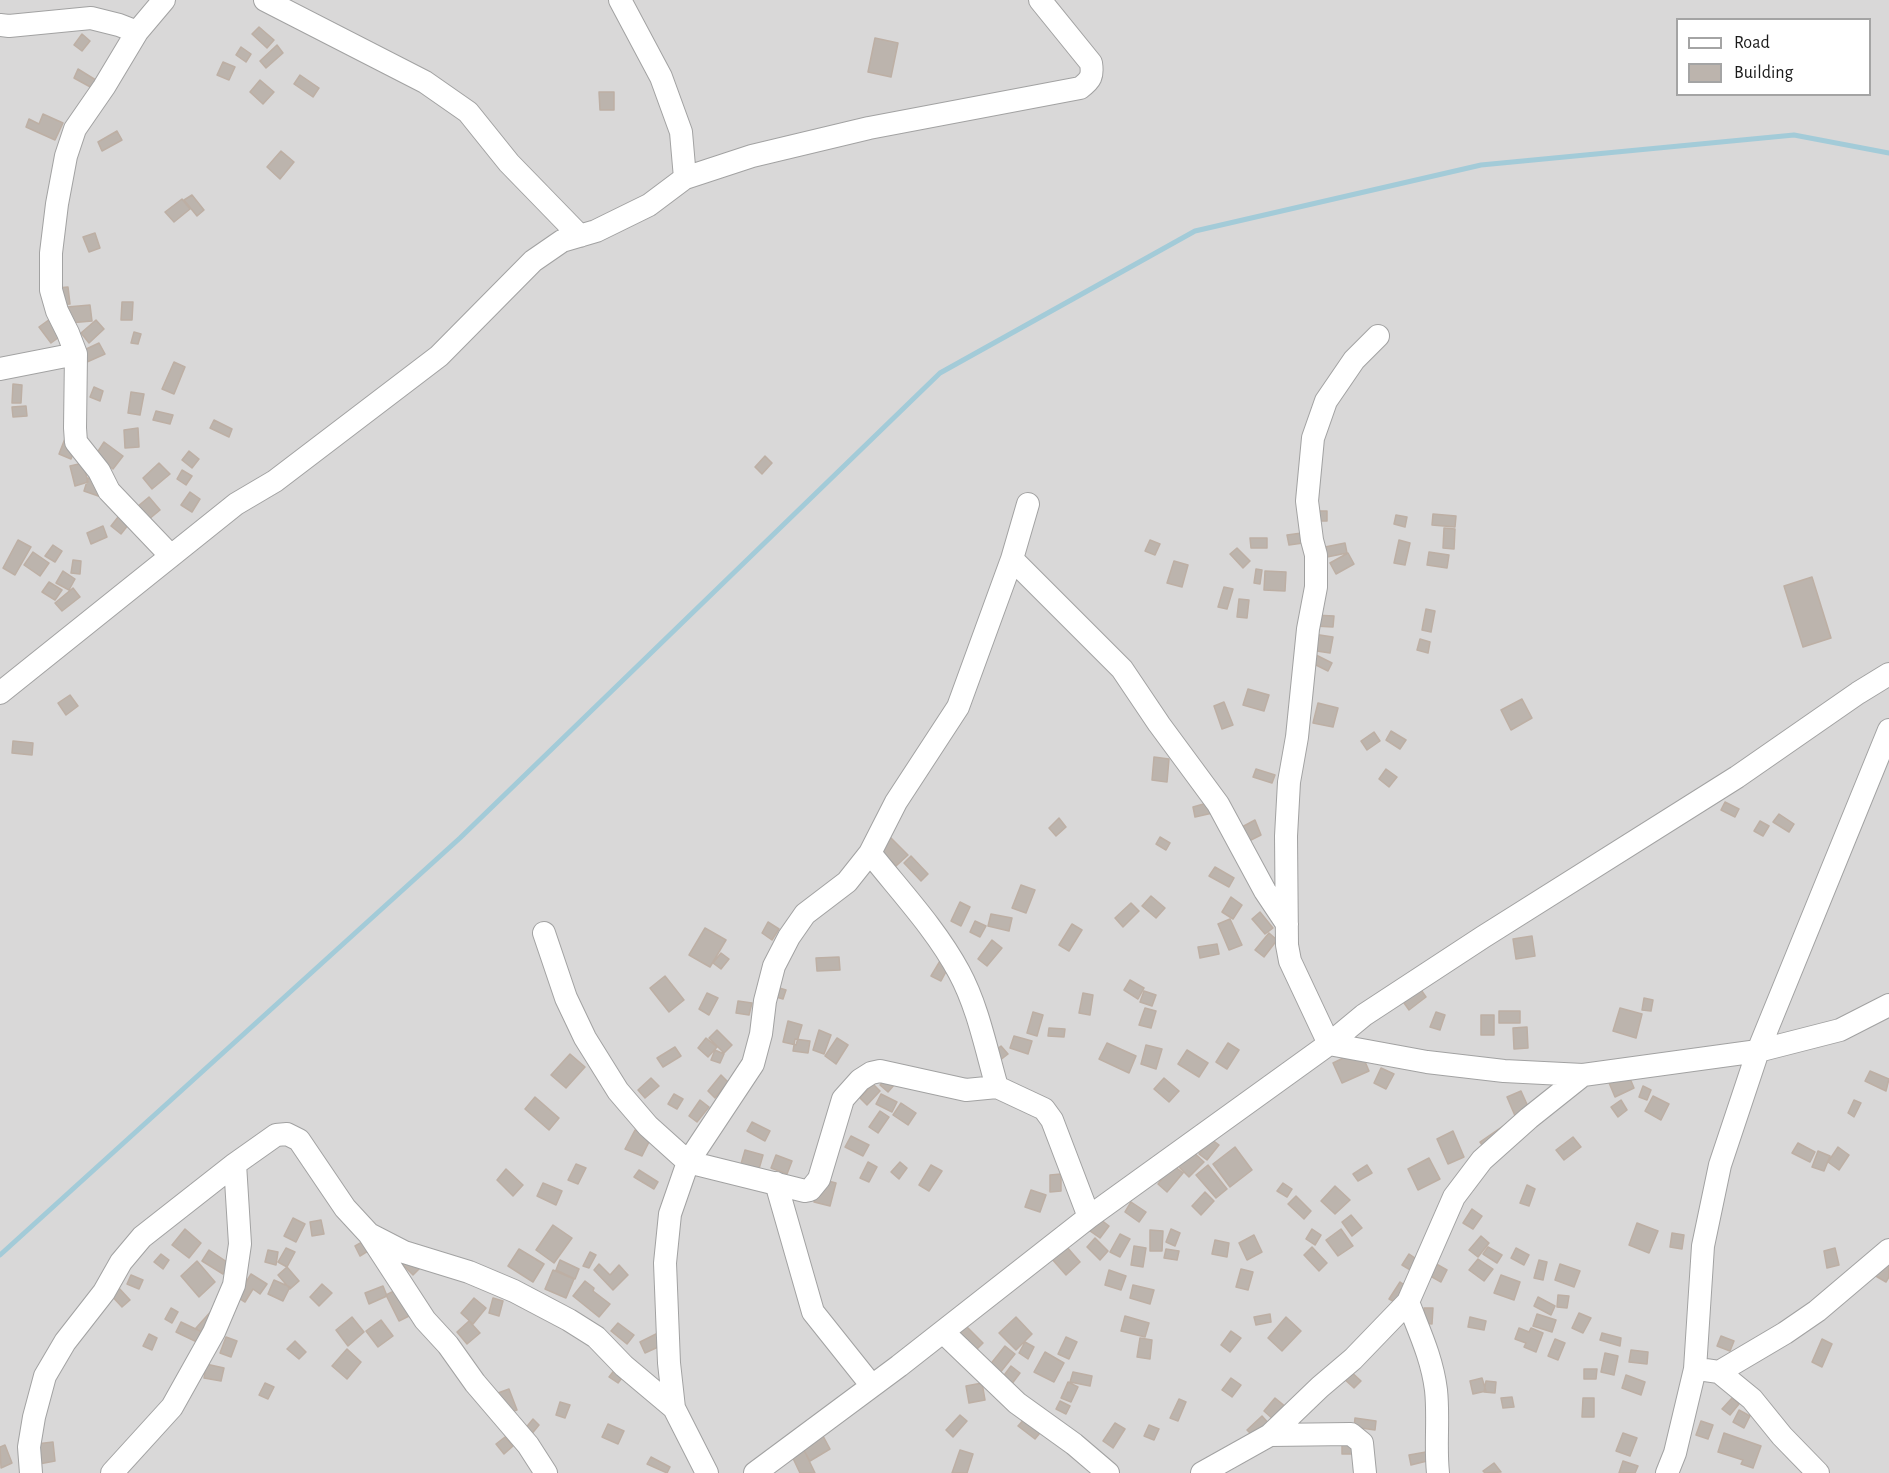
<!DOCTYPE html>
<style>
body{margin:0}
#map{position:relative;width:1889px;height:1473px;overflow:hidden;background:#ece8e1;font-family:"Alegreya Sans",sans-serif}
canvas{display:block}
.legend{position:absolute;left:1676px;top:18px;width:195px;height:78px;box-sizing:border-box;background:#fff;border:2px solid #a4a4a4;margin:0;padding:8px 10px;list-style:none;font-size:18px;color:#1b1b1b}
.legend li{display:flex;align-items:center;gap:12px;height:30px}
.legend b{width:30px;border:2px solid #a4a4a4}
</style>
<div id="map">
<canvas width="1889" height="1473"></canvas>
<ul class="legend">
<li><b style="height:8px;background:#fff"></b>Road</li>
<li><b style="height:16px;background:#bcb4ad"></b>Building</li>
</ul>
</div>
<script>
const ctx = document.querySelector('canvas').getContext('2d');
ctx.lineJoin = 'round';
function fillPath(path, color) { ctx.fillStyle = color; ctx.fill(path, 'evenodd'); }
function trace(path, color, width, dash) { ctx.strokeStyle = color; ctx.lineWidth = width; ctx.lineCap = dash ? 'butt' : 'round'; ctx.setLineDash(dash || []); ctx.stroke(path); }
fillPath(new Path2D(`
 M0,0H1889V1473H0ZM1678,20H1870V94H1678Z`), '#d9d8d8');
trace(new Path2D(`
 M0,1255L460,838L940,373L1195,231L1481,165L1794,135L1889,153`), '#a3cbd8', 5);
const building = new Path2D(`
 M259,27L274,40L267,48L252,34Z
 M82,34L90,41L82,51L74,45Z
 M875,38L898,43L891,77L868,72Z
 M277,45L283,53L266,68L260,61Z
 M241,47L251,54L246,62L236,55Z
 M223,62L235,67L229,80L217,75Z
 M78,69L99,82L94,89L74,78Z
 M300,75L319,88L313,97L294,84Z
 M260,80L274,92L263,104L250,92Z
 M599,92H614V110H600Z
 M43,114L63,123L55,140L26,127L29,119L39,124Z
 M117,131L122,140L102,151L98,142Z
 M281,151L294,162L280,179L267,167Z
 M192,195L204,210L197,216L184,200Z
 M182,199L190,209L174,222L165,212Z
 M95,233L100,248L89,252L83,237Z
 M68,287L70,304L58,305L57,288Z
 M122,302H133L132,320H121Z
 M90,305L92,321L69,323L67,307Z
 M50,319L62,335L51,343L39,327Z
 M96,320L104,329L89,343L81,333Z
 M134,332L141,334L138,344L131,343Z
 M99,343L105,354L87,362L82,351Z
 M174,362L185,367L174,394L162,389Z
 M13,384L22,385L21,403H12Z
 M94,387L103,391L100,401L90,397Z
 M131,392L144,394L140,415L128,413Z
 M26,406L27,416L13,417L12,407Z
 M156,411L173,415L170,424L153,420Z
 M214,420L232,429L229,437L210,428Z
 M138,428L139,447L125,448L124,430Z
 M66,436L78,442L71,459L59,454Z
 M104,442L123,456L113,469L95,456Z
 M189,451L199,459L192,468L182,460Z
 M765,456L772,463L762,474L755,467Z
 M83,463L88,482L75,486L70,466Z
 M159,463L170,474L152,489L143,478Z
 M182,470L192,476L186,485L177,479Z
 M88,478L108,485L104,498L84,491Z
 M190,492L200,499L192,512L181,505Z
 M149,497L160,510L148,520L137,507Z
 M1316,511H1327V521H1316Z
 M122,512L132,520L121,534L111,526Z
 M1433,514L1456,516L1455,527L1432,525Z
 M1396,515L1407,517L1405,527L1394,524Z
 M103,526L107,537L91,544L87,533Z
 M1444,528L1455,529L1454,549L1443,548Z
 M1309,532L1310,542L1289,545L1287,535Z
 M1250,538H1267V548H1251Z
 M18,540L31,547L15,575L3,568Z
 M1150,540L1160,544L1155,555L1145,551Z
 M1399,540L1410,543L1405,565L1394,563Z
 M1345,543L1347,553L1327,557L1325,547Z
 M53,545L62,551L55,562L45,556Z
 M1237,548L1250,561L1243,568L1230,554Z
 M33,552L49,563L40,576L24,565Z
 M1429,552L1449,555L1447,568L1427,565Z
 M1348,553L1354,564L1336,574L1330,563Z
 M73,560L81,561L80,574L71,573Z
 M1174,561L1188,565L1182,587L1167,583Z
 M1256,569L1262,570L1260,584L1254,583Z
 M63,571L75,579L69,590L56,583Z
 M1265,571L1286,572L1285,591L1264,590Z
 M1812,577L1831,638L1803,647L1784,586Z
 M49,582L62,590L55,600L42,592Z
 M1224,587L1233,589L1227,609L1218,607Z
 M73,588L80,597L62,611L55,603Z
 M1239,599L1249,600L1247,618L1237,617Z
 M1426,609L1435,611L1431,632L1422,630Z
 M1314,615L1334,616L1333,627L1314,626Z
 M1313,634L1333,637L1330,653L1310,650Z
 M1420,639L1430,642L1428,653L1417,650Z
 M1316,655L1332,663L1328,671L1312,663Z
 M1248,689L1269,695L1264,711L1243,705Z
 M70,695L78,706L66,715L58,703Z
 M1522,699L1532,718L1511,730L1501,710Z
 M1224,702L1233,725L1222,729L1214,706Z
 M1318,703L1338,708L1333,727L1313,723Z
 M1391,731L1406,740L1400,749L1386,740Z
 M1374,732L1380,741L1367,750L1361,741Z
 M13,741L33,743L32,755L12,753Z
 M1154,757L1169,759L1167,782L1152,780Z
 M1256,769L1275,775L1272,783L1253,777Z
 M1386,769L1397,777L1389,787L1379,779Z
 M1214,801L1217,812L1195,817L1193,807Z
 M1725,802L1739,809L1735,817L1721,810Z
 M1779,814L1794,824L1789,832L1773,822Z
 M1059,818L1066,827L1056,836L1049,828Z
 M1255,820L1261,835L1249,841L1242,827Z
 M1760,821L1769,826L1763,836L1754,831Z
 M890,837L908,855L896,866L878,848Z
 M1160,837L1170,843L1166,850L1156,844Z
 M911,856L928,874L921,881L904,863Z
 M1215,867L1234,878L1229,887L1209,876Z
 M1021,885L1035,890L1026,913L1012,908Z
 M1151,896L1165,908L1156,918L1142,906Z
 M1231,897L1242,905L1233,919L1222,912Z
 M960,902L970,907L961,926L951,921Z
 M1131,903L1139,911L1123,927L1115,918Z
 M1260,912L1273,928L1265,934L1252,919Z
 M991,914L1012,918L1009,931L988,926Z
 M1230,919L1242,945L1229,950L1218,924Z
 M975,921L986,926L980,937L970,932Z
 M768,922L779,929L772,940L762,933Z
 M1072,924L1082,930L1069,951L1059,945Z
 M705,928L726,940L710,967L689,955Z
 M1269,933L1277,940L1264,957L1255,950Z
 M1532,936L1535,956L1516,959L1513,939Z
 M992,940L1002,948L987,966L978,959Z
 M1217,944L1219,954L1200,958L1198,947Z
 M721,953L729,959L721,969L713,963Z
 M839,957L840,970L817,971L816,958Z
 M940,961L949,966L941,981L931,976Z
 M665,976L684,1000L669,1012L650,988Z
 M1130,980L1144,988L1138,999L1124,990Z
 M776,987L786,990L783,999L773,996Z
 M1419,987L1426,997L1409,1010L1402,1000Z
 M1144,991L1156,995L1152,1006L1140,1002Z
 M707,993L718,998L709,1015L699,1009Z
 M1083,993L1093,995L1090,1015L1079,1013Z
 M1644,998L1653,1000L1651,1011L1642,1010Z
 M738,1001L752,1003L749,1015L736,1013Z
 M1145,1008L1156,1011L1151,1028L1139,1025Z
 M1620,1008L1642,1014L1636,1038L1613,1031Z
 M1499,1011H1520V1023H1499Z
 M1033,1012L1043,1015L1037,1036L1027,1033Z
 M1436,1012L1445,1015L1440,1030L1430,1027Z
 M1481,1015H1494V1035H1481Z
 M788,1021L802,1025L796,1045L783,1042Z
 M1527,1027L1528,1048L1514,1049L1513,1028Z
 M1049,1028L1065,1029L1064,1037L1048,1036Z
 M717,1030L732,1045L724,1053L709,1038Z
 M819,1030L831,1035L824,1054L813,1050Z
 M1014,1036L1032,1041L1028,1054L1010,1048Z
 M706,1038L717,1047L708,1057L698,1048Z
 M837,1038L848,1045L836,1064L825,1056Z
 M795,1039L810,1041L808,1053L793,1051Z
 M1107,1043L1136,1056L1129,1073L1099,1059Z
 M1228,1043L1239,1050L1227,1069L1216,1062Z
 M1146,1045L1162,1049L1156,1069L1141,1064Z
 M1001,1046L1008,1054L999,1061L992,1053Z
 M675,1047L681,1056L663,1067L657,1058Z
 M715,1050L724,1054L720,1063L711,1060Z
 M1187,1050L1208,1063L1199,1077L1178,1064Z
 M1360,1050L1369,1071L1342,1083L1333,1063Z
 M570,1054L585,1067L566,1088L551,1075Z
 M1381,1068L1394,1074L1386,1089L1374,1083Z
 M1626,1069L1634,1088L1615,1097L1607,1078Z
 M894,1070L901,1077L888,1092L880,1085Z
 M1870,1071L1889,1079L1886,1091L1865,1081Z
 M721,1075L728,1082L715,1098L708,1091Z
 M651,1078L659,1086L645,1098L638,1090Z
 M1164,1078L1179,1091L1169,1102L1154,1089Z
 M873,1084L880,1091L867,1105L860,1098Z
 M1643,1086L1651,1090L1647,1100L1639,1097Z
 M1521,1091L1530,1111L1516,1118L1507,1097Z
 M674,1094L683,1099L677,1109L668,1104Z
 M881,1094L897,1102L892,1112L876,1104Z
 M1653,1096L1669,1104L1661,1120L1645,1111Z
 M535,1097L559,1118L549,1130L525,1109Z
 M700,1100L709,1107L697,1122L689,1116Z
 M1621,1100L1627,1110L1618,1117L1611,1107Z
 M1854,1100L1861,1103L1854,1117L1848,1113Z
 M901,1103L916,1113L908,1125L893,1115Z
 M880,1111L889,1117L878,1133L869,1127Z
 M752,1122L770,1131L765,1141L747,1131Z
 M1509,1122L1486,1150L1480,1142Z
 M635,1130L651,1138L642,1156L625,1149Z
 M1453,1131L1464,1157L1448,1164L1437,1139Z
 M851,1136L869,1145L863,1156L845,1147Z
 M1573,1137L1581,1147L1564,1160L1556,1150Z
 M1211,1139L1219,1145L1207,1160L1199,1154Z
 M1798,1143L1815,1152L1810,1162L1792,1153Z
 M1235,1147L1252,1170L1230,1187L1213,1164Z
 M1838,1147L1849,1155L1839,1170L1828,1162Z
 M745,1150L763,1155L759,1169L741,1164Z
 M1191,1150L1204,1162L1189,1177L1177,1165Z
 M1818,1151L1830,1156L1824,1171L1812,1167Z
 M776,1155L792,1161L787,1174L771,1168Z
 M1429,1158L1440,1179L1418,1190L1408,1169Z
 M868,1162L877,1167L869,1182L860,1178Z
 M900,1162L907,1168L899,1179L891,1172Z
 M576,1164L586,1168L578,1184L568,1180Z
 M931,1165L942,1171L929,1191L919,1185Z
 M1173,1165L1183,1173L1167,1192L1158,1184Z
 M1208,1165L1227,1189L1216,1198L1196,1175Z
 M1367,1165L1372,1173L1358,1181L1353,1174Z
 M506,1169L523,1185L513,1196L497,1180Z
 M639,1170L658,1182L654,1189L634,1177Z
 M1061,1174V1191L1050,1192V1175Z
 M820,1179L836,1183L830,1206L814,1202Z
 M543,1183L562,1191L556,1205L537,1196Z
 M1283,1183L1292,1189L1287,1197L1277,1191Z
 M1527,1185L1535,1189L1529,1206L1520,1203Z
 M1335,1186L1350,1200L1335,1214L1321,1201Z
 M1031,1190L1046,1195L1040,1212L1025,1207Z
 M1205,1192L1214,1201L1201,1215L1192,1206Z
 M1296,1196L1311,1211L1304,1219L1288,1204Z
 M1131,1202L1146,1212L1139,1222L1125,1212Z
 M1472,1209L1482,1216L1473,1229L1463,1223Z
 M1351,1215L1362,1228L1352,1236L1342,1222Z
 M293,1218L305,1224L296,1242L284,1236Z
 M1100,1219L1109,1226L1100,1238L1090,1231Z
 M321,1220L324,1234L312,1236L310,1222Z
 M1637,1223L1658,1231L1649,1253L1629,1245Z
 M553,1225L572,1238L554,1263L536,1250Z
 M185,1229L201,1243L189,1258L172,1245Z
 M1171,1229L1180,1233L1175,1246L1166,1242Z
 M1312,1229L1321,1235L1315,1245L1306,1239Z
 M1341,1229L1353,1246L1338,1256L1326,1240Z
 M1150,1230L1163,1231L1162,1251H1150Z
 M1672,1233L1684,1235L1682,1249L1670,1247Z
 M1120,1234L1130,1239L1120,1257L1110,1252Z
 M1254,1235L1262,1252L1247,1260L1239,1243Z
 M1481,1236L1489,1243L1478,1257L1469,1250Z
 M371,1237L376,1246L360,1256L355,1246Z
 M1095,1238L1108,1251L1100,1260L1087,1247Z
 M1215,1240L1229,1243L1227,1257L1212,1254Z
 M1066,1246L1080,1262L1066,1275L1052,1259Z
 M1134,1246L1146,1248L1143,1267L1131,1265Z
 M1312,1247L1327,1263L1319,1271L1304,1255Z
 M1488,1247L1502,1255L1497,1263L1483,1254Z
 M286,1248L295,1252L287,1267L278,1262Z
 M1516,1248L1529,1255L1524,1265L1511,1258Z
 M1835,1248L1839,1265L1827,1268L1824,1251Z
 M519,1249L544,1264L533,1282L508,1266Z
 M1166,1249L1179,1251L1177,1260L1164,1258Z
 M209,1250L230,1264L223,1274L202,1261Z
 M268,1250L278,1252L276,1265L265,1262Z
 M590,1252L596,1255L589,1268L583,1266Z
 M161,1254L169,1260L163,1269L154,1262Z
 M1409,1254L1418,1260L1412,1271L1402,1265Z
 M1889,1256V1277L1886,1282L1874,1275Z
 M412,1257L421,1267L413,1275L403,1265Z
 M1478,1259L1493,1269L1484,1281L1469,1270Z
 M560,1260L579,1269L575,1279L556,1270Z
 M1539,1260L1547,1262L1543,1280L1534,1278Z
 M197,1261L215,1282L199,1297L181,1276Z
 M1431,1261L1447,1270L1441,1282L1425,1273Z
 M599,1264L610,1275L619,1265L628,1275L613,1290L594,1270Z
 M1560,1264L1580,1271L1574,1287L1555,1280Z
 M287,1267L299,1281L290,1289L278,1275Z
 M1241,1269L1253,1272L1248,1290L1236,1287Z
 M553,1270L574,1279L566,1298L545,1289Z
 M1109,1270L1126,1276L1121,1290L1105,1285Z
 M251,1274L267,1284L260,1294L253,1289L245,1302L237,1297Z
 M131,1275L143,1280L139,1289L127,1284Z
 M1501,1275L1520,1282L1514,1300L1494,1293Z
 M274,1280L290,1287L283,1301L268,1294Z
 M585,1281L594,1288L593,1291L610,1304L599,1317L573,1296Z
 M1400,1282L1406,1286L1395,1302L1389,1299Z
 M322,1284L332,1293L319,1306L310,1297Z
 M1133,1285L1154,1290L1150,1304L1130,1298Z
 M117,1286L130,1300L122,1307L109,1293Z
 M383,1286L387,1296L369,1304L365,1293Z
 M404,1286L417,1312L399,1321L386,1295Z
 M1558,1295L1569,1296L1567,1308L1557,1307Z
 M1538,1297L1555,1306L1551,1315L1534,1306Z
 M474,1298L486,1308L473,1324L461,1313Z
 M493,1298L503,1301L499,1316L489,1313Z
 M171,1308L178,1312L172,1323L165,1319Z
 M214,1308L204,1335L196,1328Z
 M1424,1308H1433L1432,1324L1424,1323Z
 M1579,1313L1591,1318L1583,1333L1572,1328Z
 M1270,1314L1271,1322L1256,1325L1254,1317Z
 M1537,1314L1556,1320L1552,1332L1533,1326Z
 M1125,1316L1149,1323L1145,1337L1121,1331Z
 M352,1317L364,1332L348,1346L336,1330Z
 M1016,1317L1032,1334L1016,1350L999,1333Z
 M1286,1317L1301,1331L1282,1351L1268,1338Z
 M1470,1317L1486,1321L1484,1330L1468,1327Z
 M381,1320L393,1336L378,1347L366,1331Z
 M469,1321L480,1333L467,1344L457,1332Z
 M181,1322L204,1333L199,1343L176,1332Z
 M618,1323L634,1335L627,1344L611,1331Z
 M964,1324L983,1343L974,1352L955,1334Z
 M1519,1328L1529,1332L1531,1328L1543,1333L1536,1352L1524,1347L1526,1343L1515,1339Z
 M662,1331L667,1343L645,1353L640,1342Z
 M1231,1331L1241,1338L1230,1352L1221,1345Z
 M1602,1333L1621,1338L1620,1346L1600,1340Z
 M149,1334L157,1338L152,1350L143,1346Z
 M1721,1336L1734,1341L1730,1351L1717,1346Z
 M226,1337L237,1341L231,1357L220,1353Z
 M1066,1337L1077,1342L1069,1359L1058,1354Z
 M1140,1338L1152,1340L1150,1359L1137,1357Z
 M1555,1339L1565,1343L1558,1360L1548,1356Z
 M1822,1339L1832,1344L1822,1367L1812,1362Z
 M295,1341L306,1352L299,1359L287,1349Z
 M1025,1342L1034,1347L1028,1359L1019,1353Z
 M1005,1346L1015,1354L999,1374L989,1366Z
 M347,1349L361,1362L347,1379L332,1366Z
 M1631,1350L1648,1352L1647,1364L1629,1362Z
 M1045,1352L1064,1363L1054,1382L1034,1372Z
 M1605,1353L1618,1356L1614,1375L1601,1372Z
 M206,1364L224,1368L221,1381L204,1378Z
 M1011,1366L1020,1373L1011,1385L1002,1378Z
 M616,1368L625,1374L618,1383L609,1377Z
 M1348,1369L1361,1381L1354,1388L1341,1376Z
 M1584,1369H1597L1596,1379H1584Z
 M1073,1372L1092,1376L1090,1386L1070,1382Z
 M1626,1375L1645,1382L1641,1395L1622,1388Z
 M1231,1378L1241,1385L1232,1397L1222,1390Z
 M1482,1378L1486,1391L1473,1394L1470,1381Z
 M1486,1381L1496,1382L1495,1393L1484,1392Z
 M1068,1382L1078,1387L1071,1402L1061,1398Z
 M265,1383L274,1387L268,1399L259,1395Z
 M982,1383L985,1400L969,1403L966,1386Z
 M509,1389L517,1410L505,1414L498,1393Z
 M1512,1397L1514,1407L1503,1408L1501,1398Z
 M1275,1398L1286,1407L1274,1420L1264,1411Z
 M1583,1398H1594V1417H1582Z
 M1732,1398L1739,1404L1730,1415L1722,1409Z
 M1179,1399L1186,1402L1178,1421L1170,1418Z
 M1060,1401L1070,1406L1066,1414L1056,1409Z
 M560,1402L570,1405L565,1418L556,1415Z
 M1739,1410L1750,1416L1744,1428L1733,1422Z
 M960,1415L967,1421L953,1437L946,1430Z
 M1028,1415L1044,1428L1035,1439L1018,1426Z
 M1262,1416L1271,1426L1257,1440L1247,1430Z
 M1355,1418L1376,1421L1375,1430L1354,1427Z
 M533,1419L539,1425L530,1436L524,1430Z
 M1701,1421L1713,1425L1708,1439L1696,1435Z
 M1115,1423L1125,1429L1113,1448L1103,1441Z
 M608,1424L624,1431L618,1444L602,1437Z
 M1149,1425L1159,1429L1154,1440L1144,1436Z
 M1623,1433L1637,1438L1630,1456L1616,1451Z
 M1724,1433L1761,1446L1753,1468L1741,1464L1743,1460L1718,1452Z
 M822,1434L830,1449L810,1461L801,1445Z
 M505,1437L513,1446L504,1454L496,1444Z
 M1354,1441V1454H1342V1442Z
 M53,1442L55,1461L39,1464L36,1444Z
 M5,1445L12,1463L1,1468L0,1447Z
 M802,1446L815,1473H800L790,1452Z
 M960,1450L973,1454L967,1473H952Z
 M1426,1452L1427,1461L1411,1465L1409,1455Z
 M651,1457L670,1467L667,1473L647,1464Z
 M1623,1461L1638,1466L1635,1473H1619Z
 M1494,1463L1501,1472L1485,1473L1483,1471Z`);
fillPath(building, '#bcb4ad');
trace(building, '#bdafa4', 1.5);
const minor = new Path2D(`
 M164,0L137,32L104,87L75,129L66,156L57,204L51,253V290L57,311L68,333L76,354L75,428L76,442L99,471L109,491L171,556
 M265,0L425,82L468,112L509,163L580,236
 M620,0L661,77L681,132L685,178
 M0,25L9,26L91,18L119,25L137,32
 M1378,336L1354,360L1326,401L1313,438L1307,501L1312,540L1316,555V587L1308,629L1297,737L1289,782L1286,836L1287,945L1290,961L1329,1044L1427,1062L1504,1071L1583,1075L1758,1051L1840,1030L1889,1005
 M0,369L76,354
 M1012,559L1122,669L1159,724L1218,804L1265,891L1287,924
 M0,693L236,504L275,481L439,356L533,261L562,241L596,231L649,205L685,178L752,156L869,128L1080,88C1091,80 1093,76 1091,63L1040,0
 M870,853C900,891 936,929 959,972C978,1007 986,1049 997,1087
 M544,933L566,998L585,1038L618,1091L648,1126L688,1162L805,1191L810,1190L819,1179L843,1099L860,1080L871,1073L880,1071L966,1090L997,1087L1044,1109L1052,1120L1089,1217
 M776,1183L813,1312L872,1386
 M371,1235L404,1252L469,1272L514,1291L569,1320L596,1337L624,1366L674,1408
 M1408,1302C1419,1331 1432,1358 1436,1390C1439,1418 1435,1445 1438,1473
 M943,1332L1017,1403L1074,1444L1108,1473
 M1705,1370L1719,1372L1752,1399L1782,1436L1818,1473
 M1719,1372L1785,1333L1817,1311L1889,1250
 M1270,1435L1351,1434L1362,1443L1365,1473
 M31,1473L29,1447L34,1417L45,1376L65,1342L104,1292L121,1262L142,1237L235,1164L276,1135L287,1134L299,1140L345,1208L369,1234L425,1320L448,1345L475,1383L528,1445L546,1473
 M112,1473L172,1407L214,1332L234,1285L240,1244L235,1164
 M707,1473L674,1408L669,1363L665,1263L670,1214L688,1162L753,1064L761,1034L765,1001L774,966L789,937L805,914L847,882L870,853L896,802L958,707L1012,559L1028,504
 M755,1473L899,1366L1089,1217L1329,1044L1364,1015L1483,937L1737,777L1858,693L1889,674
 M1202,1473L1270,1435L1320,1387L1353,1359L1408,1302L1454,1197L1482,1160L1529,1118L1583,1075
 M1667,1473L1675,1453L1695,1369L1703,1246L1720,1165L1758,1051L1889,730`);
trace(minor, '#a2a2a2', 24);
trace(minor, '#fff', 22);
</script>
